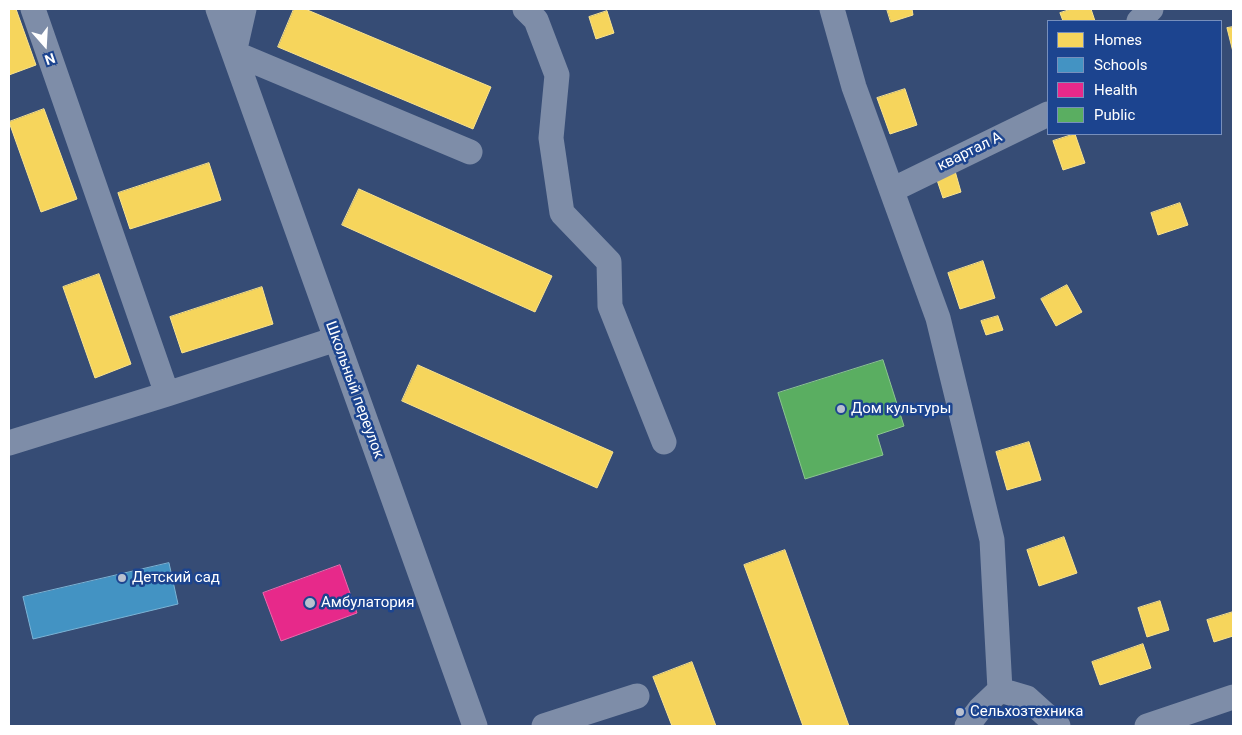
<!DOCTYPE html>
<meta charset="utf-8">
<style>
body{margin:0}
#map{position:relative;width:1242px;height:735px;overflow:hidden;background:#364c75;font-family:Roboto,sans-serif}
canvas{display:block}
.frame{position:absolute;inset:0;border:10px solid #fff;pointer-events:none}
.legend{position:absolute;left:1047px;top:20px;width:175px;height:115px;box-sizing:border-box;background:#1c448f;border:1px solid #778fbc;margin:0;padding:6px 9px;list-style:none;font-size:15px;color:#fff}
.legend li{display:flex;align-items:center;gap:10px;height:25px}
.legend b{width:25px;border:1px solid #778fbc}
.north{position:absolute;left:20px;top:20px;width:50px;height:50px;-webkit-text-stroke:4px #1c448f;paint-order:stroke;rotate:161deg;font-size:14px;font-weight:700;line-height:20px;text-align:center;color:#fff}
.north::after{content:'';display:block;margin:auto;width:18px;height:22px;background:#fff;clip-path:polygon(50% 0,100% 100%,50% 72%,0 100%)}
</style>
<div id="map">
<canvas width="1242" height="735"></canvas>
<div class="frame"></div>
<ul class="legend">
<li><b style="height:14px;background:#f6d55c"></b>Homes</li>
<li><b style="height:14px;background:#4393c3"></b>Schools</li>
<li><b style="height:14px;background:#e7298a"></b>Health</li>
<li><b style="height:14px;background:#5aae61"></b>Public</li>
</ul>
<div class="north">N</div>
</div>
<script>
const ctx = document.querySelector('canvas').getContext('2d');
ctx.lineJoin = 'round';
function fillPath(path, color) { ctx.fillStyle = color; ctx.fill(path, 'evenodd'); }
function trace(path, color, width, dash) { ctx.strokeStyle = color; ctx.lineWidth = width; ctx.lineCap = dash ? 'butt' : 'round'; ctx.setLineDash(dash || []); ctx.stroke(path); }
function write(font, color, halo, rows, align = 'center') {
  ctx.font = font + ' Roboto,sans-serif'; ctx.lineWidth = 5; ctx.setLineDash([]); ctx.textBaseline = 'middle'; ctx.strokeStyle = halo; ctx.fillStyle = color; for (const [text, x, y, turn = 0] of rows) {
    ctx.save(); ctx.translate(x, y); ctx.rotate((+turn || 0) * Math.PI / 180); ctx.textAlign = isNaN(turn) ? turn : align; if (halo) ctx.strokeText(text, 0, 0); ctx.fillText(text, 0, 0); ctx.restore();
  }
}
const homes = new Path2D(`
 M9,9H16L36,65L9,75Z
 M294,9H305L491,87L473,129L278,47Z
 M887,9H912L913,15L891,22Z
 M1072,9H1091L1095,21H1063L1060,13Z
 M607,11L614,33L596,39L589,17Z
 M1233,27V52L1227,28Z
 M905,89L917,125L890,134L877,98Z
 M44,109L77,199L41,212L9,122Z
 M1075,134L1085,163L1063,170L1053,141Z
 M209,163L221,200L130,229L118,193Z
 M955,171L961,192L943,198L936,177Z
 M359,189L552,276L535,312L342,225Z
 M1180,203L1188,225L1158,235L1151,213Z
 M983,261L995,298L960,309L948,273Z
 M99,274L131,364L95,378L63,287Z
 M1067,285L1082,312L1056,326L1041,299Z
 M262,287L273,324L182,353L170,317Z
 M998,316L1003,330L986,335L981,321Z
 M418,365L613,452L597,488L402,401Z
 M1029,442L1041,480L1007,490L996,452Z
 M1064,537L1077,573L1039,586L1027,550Z
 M785,550L849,726H803L744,565Z
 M1160,601L1169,630L1147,637L1138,608Z
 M1233,612V636L1214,642L1207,620Z
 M1143,644L1151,668L1100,685L1092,662Z
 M692,662L716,726H672L653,677Z`);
fillPath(homes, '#f6d55c');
trace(homes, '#f9e28d', 1);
const schools = new Path2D(`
 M169,563L178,604L33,639L23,597Z`);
fillPath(schools, '#4393c3');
trace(schools, '#7bb3d5', 1);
const health = new Path2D(`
 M340,565L357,613L281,641L263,593Z`);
fillPath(health, '#e7298a');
trace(health, '#ee69ad', 1);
const public = new Path2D(`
 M883,360L904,426L877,435L883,455L805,479L778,393Z`);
fillPath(public, '#5aae61');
trace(public, '#8cc690', 1);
trace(new Path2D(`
 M33,9L167,394
 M218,9L475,726
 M525,9L536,20L557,75L551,138L562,213L609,262L610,306L664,442
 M832,9L854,87L938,318L992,540L1000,690
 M1139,21L1151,9
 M234,53L470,152
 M234,53L244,9
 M892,190L1048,114
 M9,443L167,394L336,339
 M544,726L637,696
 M967,726L980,709L1000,690L1027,698L1058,726
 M1147,726L1233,697`), '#7e8da8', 25);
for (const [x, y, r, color] of [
 [841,409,5,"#b9c0cf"],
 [122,578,5,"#b9c0cf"],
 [310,603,6,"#b9c0cf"],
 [960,712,5,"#b9c0cf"]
]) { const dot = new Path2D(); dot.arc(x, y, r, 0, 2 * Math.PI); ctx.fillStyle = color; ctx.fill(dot); trace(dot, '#1c448f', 2); }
write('15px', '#fff', '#1c448f', [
 ["квартал А",970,152,-26],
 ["Школьный переулок",354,390,70]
]);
write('15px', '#fff', '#1c448f', [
 ["Дом культуры",851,409],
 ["Детский сад",132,578],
 ["Амбулатория",321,603],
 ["Сельхозтехника",970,712]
], 'left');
</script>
